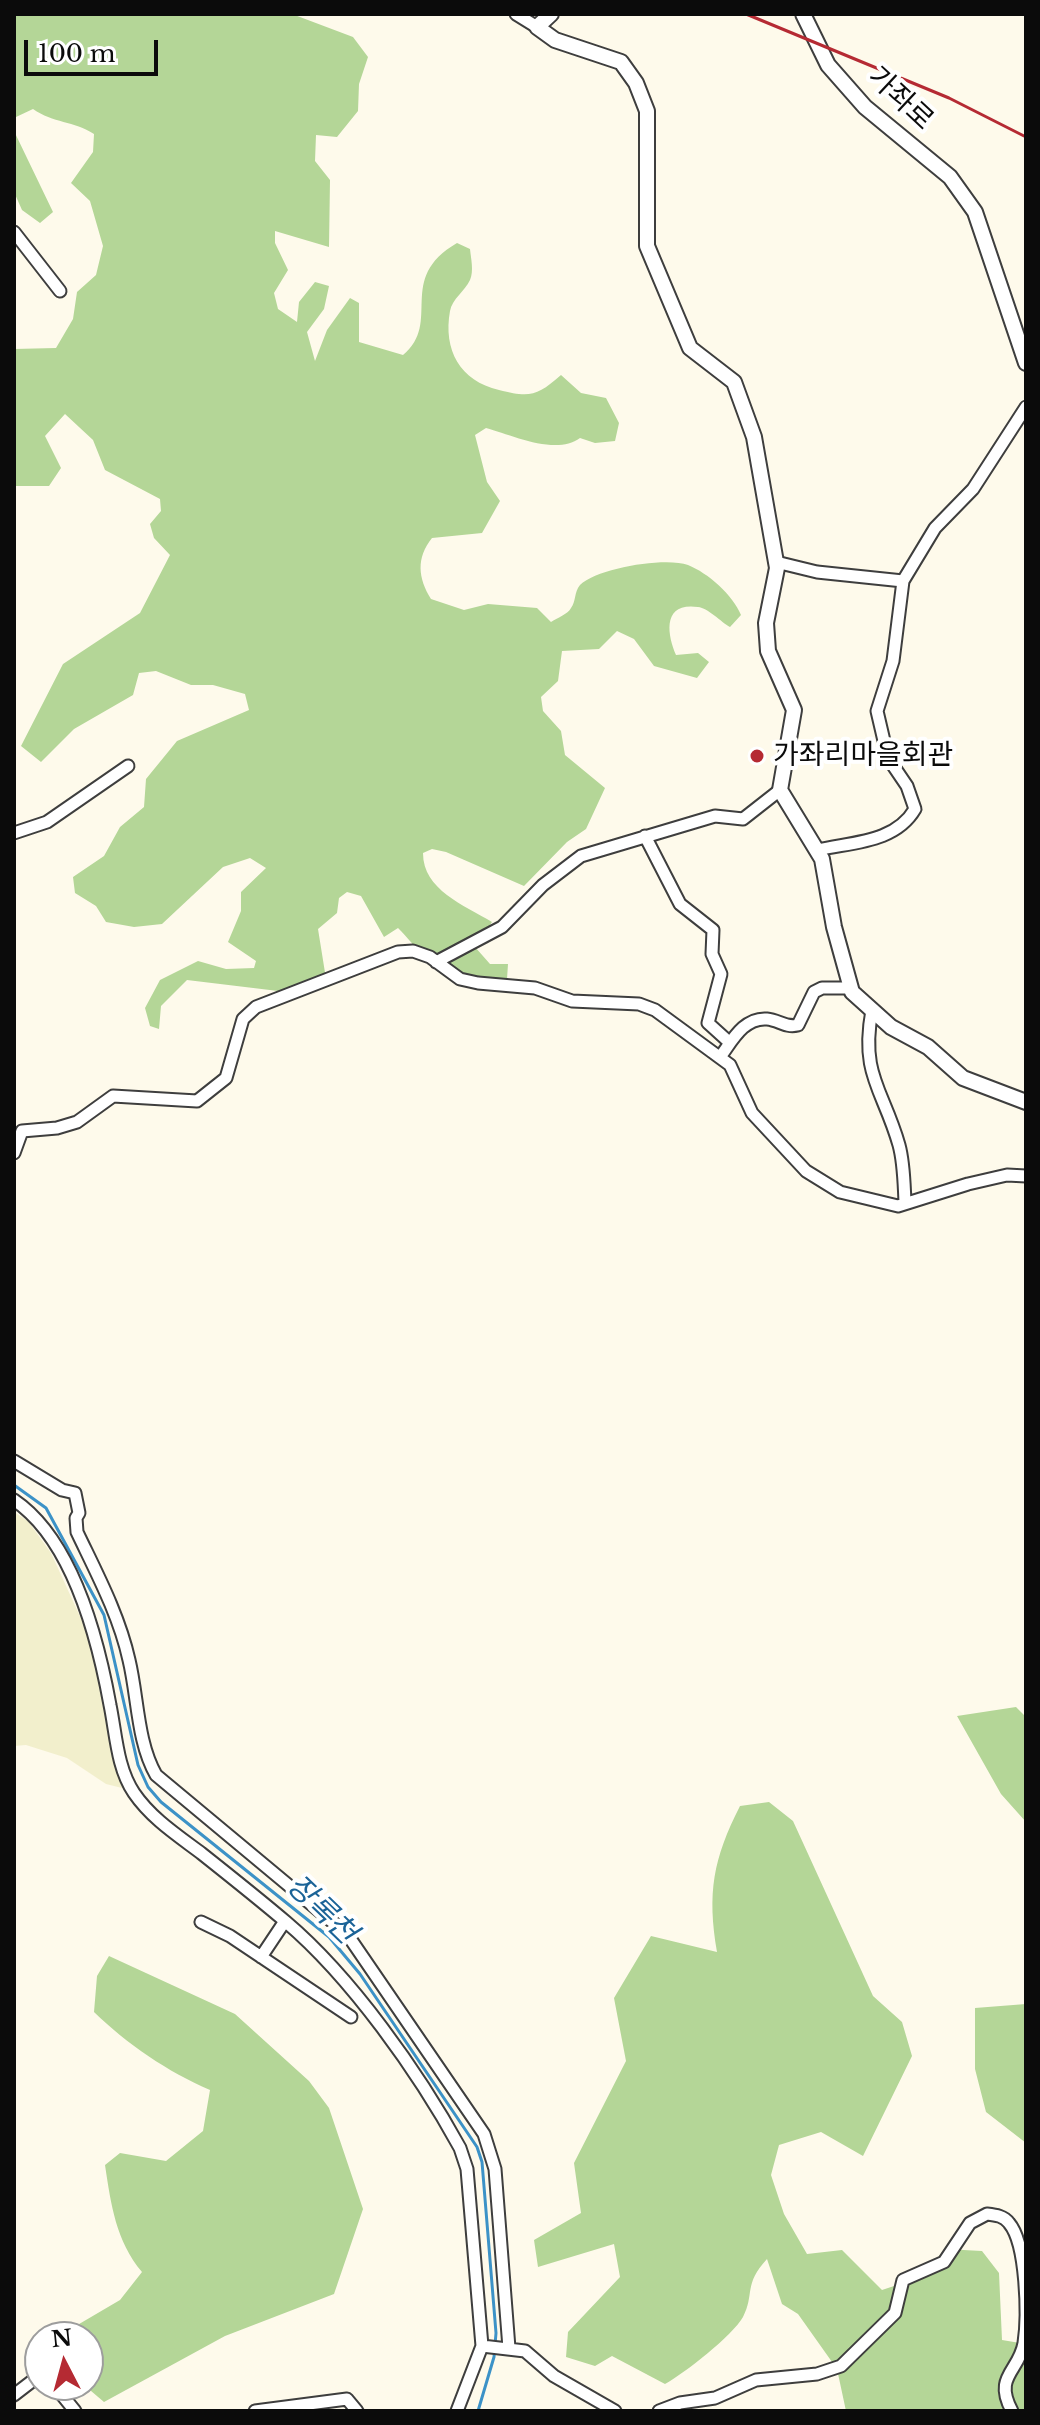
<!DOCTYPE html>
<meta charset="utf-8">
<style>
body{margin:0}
#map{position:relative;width:1040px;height:2425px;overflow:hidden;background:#fefaeb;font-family:"Libre Baskerville",serif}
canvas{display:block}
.frame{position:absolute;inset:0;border:16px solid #0b0b0b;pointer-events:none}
.north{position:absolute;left:24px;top:2321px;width:80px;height:80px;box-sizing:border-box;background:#fff;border:2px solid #9d9d9d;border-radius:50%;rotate:354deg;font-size:22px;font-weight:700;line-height:32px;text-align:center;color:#0b0b0b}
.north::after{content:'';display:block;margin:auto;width:28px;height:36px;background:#b52a33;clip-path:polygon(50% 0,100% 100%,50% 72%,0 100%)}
.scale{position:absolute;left:24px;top:40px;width:134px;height:36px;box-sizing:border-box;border:4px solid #0b0b0b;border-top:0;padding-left:10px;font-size:24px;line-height:28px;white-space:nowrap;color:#0b0b0b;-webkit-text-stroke:6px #fff;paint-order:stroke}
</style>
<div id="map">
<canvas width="1040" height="2425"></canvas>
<div class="frame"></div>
<div class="north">N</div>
<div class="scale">100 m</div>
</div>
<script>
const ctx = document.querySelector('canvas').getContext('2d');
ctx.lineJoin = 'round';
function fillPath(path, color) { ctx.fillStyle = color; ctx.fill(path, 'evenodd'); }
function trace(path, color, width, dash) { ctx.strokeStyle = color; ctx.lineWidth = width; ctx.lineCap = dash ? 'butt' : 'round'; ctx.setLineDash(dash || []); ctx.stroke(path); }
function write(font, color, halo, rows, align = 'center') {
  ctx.font = font + ' "Libre Baskerville","Noto Sans KR",serif'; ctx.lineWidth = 8; ctx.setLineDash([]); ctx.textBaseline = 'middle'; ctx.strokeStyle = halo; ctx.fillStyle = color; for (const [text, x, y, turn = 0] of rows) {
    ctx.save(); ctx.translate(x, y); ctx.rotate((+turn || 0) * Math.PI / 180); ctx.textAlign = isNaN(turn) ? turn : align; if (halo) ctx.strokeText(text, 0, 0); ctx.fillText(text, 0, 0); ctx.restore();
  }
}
fillPath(new Path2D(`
 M14,1512L28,1521L51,1553L88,1634L101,1677L122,1788L106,1784L67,1758L26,1745L14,1746Z`), '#f2efcc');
fillPath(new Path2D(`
 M14,14H292L353,37L368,57L359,84L358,111L337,137L316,135L315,161L330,180L329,247L275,231V243L288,270L274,293L278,309L297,322L299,302L315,282L329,286L324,309L307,332L315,361L327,330L350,298L359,303V342L403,355C443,322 395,279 457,243L470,249C471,259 474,271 470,280C465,291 452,299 450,311C443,350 460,381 499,390C530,398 537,396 561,375L581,393L606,398L619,423L615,441L595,443L580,438C556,456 512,435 486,428L475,435L487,482L500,501L482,533L432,538C416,558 418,578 431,599L464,610L488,604L537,608L551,622C557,618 568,614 571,608C576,602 574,592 580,585C598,568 665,557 688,565C708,573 733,595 741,615L730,627C721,622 708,608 698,607C662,602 667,634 676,655L698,653L709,662L697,678L654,666L634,639L617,631L599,649L562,651L558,681L541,697L543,711L561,731L565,755L605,788L586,829L567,842L524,886L446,852L432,849L423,853C423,890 464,905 492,922L475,947L490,964H508L507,979L495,990C436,985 436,967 398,928L384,937L361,896L347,892L339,898L337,913L318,929L327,985L303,994L187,980L161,1006L159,1029L150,1026L145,1008L160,980L198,961L226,969L254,968L256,961L228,942L241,911V892L266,868L250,858L223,867L162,924L134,927L106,922L96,906L75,893L73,877L104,856L120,827L144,807L146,779L177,741L249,710L245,694L213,685H191L156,671L139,673L133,695L74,729L41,762L21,746L63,664L140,613L170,555L154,538L150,524L161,511L160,499L105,470L93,440L65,414L45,436L61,468L49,486H14V349L56,348L73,319L77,292L96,275L103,246L90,201L71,183L93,152L94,134C74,121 53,123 33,109L16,117L14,131L53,212L40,223L22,210L14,192Z
 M1016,1707L1026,1717V1822L1001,1794L957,1716Z
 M769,1802L793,1821L873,1996L902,2022L912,2056L863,2156L821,2132L779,2145L771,2175L784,2214L807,2254L842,2250L882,2290L921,2277L945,2249L982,2251L999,2273L1002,2340L1026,2344V2411H846L837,2369L798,2314L782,2304L767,2259C743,2285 755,2294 743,2317C732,2336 685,2373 665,2384L612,2356L595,2366L566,2357L568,2332L620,2277L614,2244L538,2267L534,2240L581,2213L574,2163L626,2061L614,1998L651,1936L717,1952C707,1893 713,1859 740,1806Z
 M109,1956L235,2014L309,2081L329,2108L363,2209L334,2294L225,2336L104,2402L84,2385H88V2337H57L120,2300L142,2272C116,2241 111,2205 105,2165L120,2153L166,2161L203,2131L210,2090C168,2072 127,2044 94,2012L97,1976Z
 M1026,2004V2143L986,2112L975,2069V2008Z`), '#b4d697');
trace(new Path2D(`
 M14,1485L46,1508L104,1615L138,1765L148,1787L161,1802L329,1937L360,1974L477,2147L482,2162L496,2333L494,2357L478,2411`), '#3c92c7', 3);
const minor = new Path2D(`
 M516,14L537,27
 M14,232L60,291
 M776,562L817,572L903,581
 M14,833L47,822L128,766
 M645,836L680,904L713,930L712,954L721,974L708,1023L729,1042
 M818,850C852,842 895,843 915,809L907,786L888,758L877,711L893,661L903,581L935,528L973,489L1026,407
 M436,962L502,927L543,885L581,856L715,816L743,819L780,790
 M872,1010C860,1075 883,1089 899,1145C904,1163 904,1183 905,1202
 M720,1057C731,1043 743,1017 767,1019C779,1020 785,1028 798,1025L814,992L822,988H851
 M14,1153L22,1131L57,1128L77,1122L113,1096L197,1101L226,1078L243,1019L256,1007L398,952L413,951L430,957L460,979L478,983L535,988L572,1001L639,1004L655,1010L730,1065L752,1113L806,1171L840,1192L898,1206L968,1184L1007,1175L1026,1176
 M14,1461L62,1490L75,1493L79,1513L76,1518L77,1532C97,1574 119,1615 129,1660C138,1697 137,1742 156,1775L347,1934L484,2134L495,2169L509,2348
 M14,1500C73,1540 98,1639 110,1705C116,1734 117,1768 134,1793C151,1818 177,1835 201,1853C230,1876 259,1899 286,1922C351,1977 419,2073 460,2148L467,2169L482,2346L457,2411
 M201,1922L230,1936L351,2017
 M261,1957L285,1921
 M482,2346L525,2351L554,2376L615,2411
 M54,2385L75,2411
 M14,2395L40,2375
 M255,2411L347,2399L357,2411
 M659,2411L680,2403L715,2398L756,2380L817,2374L841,2366L895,2313L903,2280L944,2262L970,2223L987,2214C996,2215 1004,2216 1009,2223C1027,2244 1028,2317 1024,2343C1019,2372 993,2376 1012,2411`);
const tertiary = new Path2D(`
 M551,14L537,27L555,40L621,62L636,83L647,111V246L690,348L734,382L754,437L777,568L766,623L768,651L794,710L780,790L822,859L834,927L852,992L891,1027L928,1047L963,1078L1026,1102
 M803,14L828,65L865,107L950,177L975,212L1026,363`);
trace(minor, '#3e3e3e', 15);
trace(tertiary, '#3e3e3e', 18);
trace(minor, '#fff', 11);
trace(tertiary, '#fff', 14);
trace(new Path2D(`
 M746,14L949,98L1026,137`), '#b52a33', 3);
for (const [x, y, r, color] of [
 [757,756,8,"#b52a33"]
]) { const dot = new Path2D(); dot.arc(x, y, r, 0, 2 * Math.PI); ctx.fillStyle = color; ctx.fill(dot); trace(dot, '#fff', 3); }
write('28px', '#0b0b0b', '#fff', [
 ["가좌로",900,99,43]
]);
write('28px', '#0b0b0b', '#fff', [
 ["가좌리마을회관",773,756]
], 'left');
write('italic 30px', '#1b6397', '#fff', [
 ["장록천",321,1910,44]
]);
</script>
